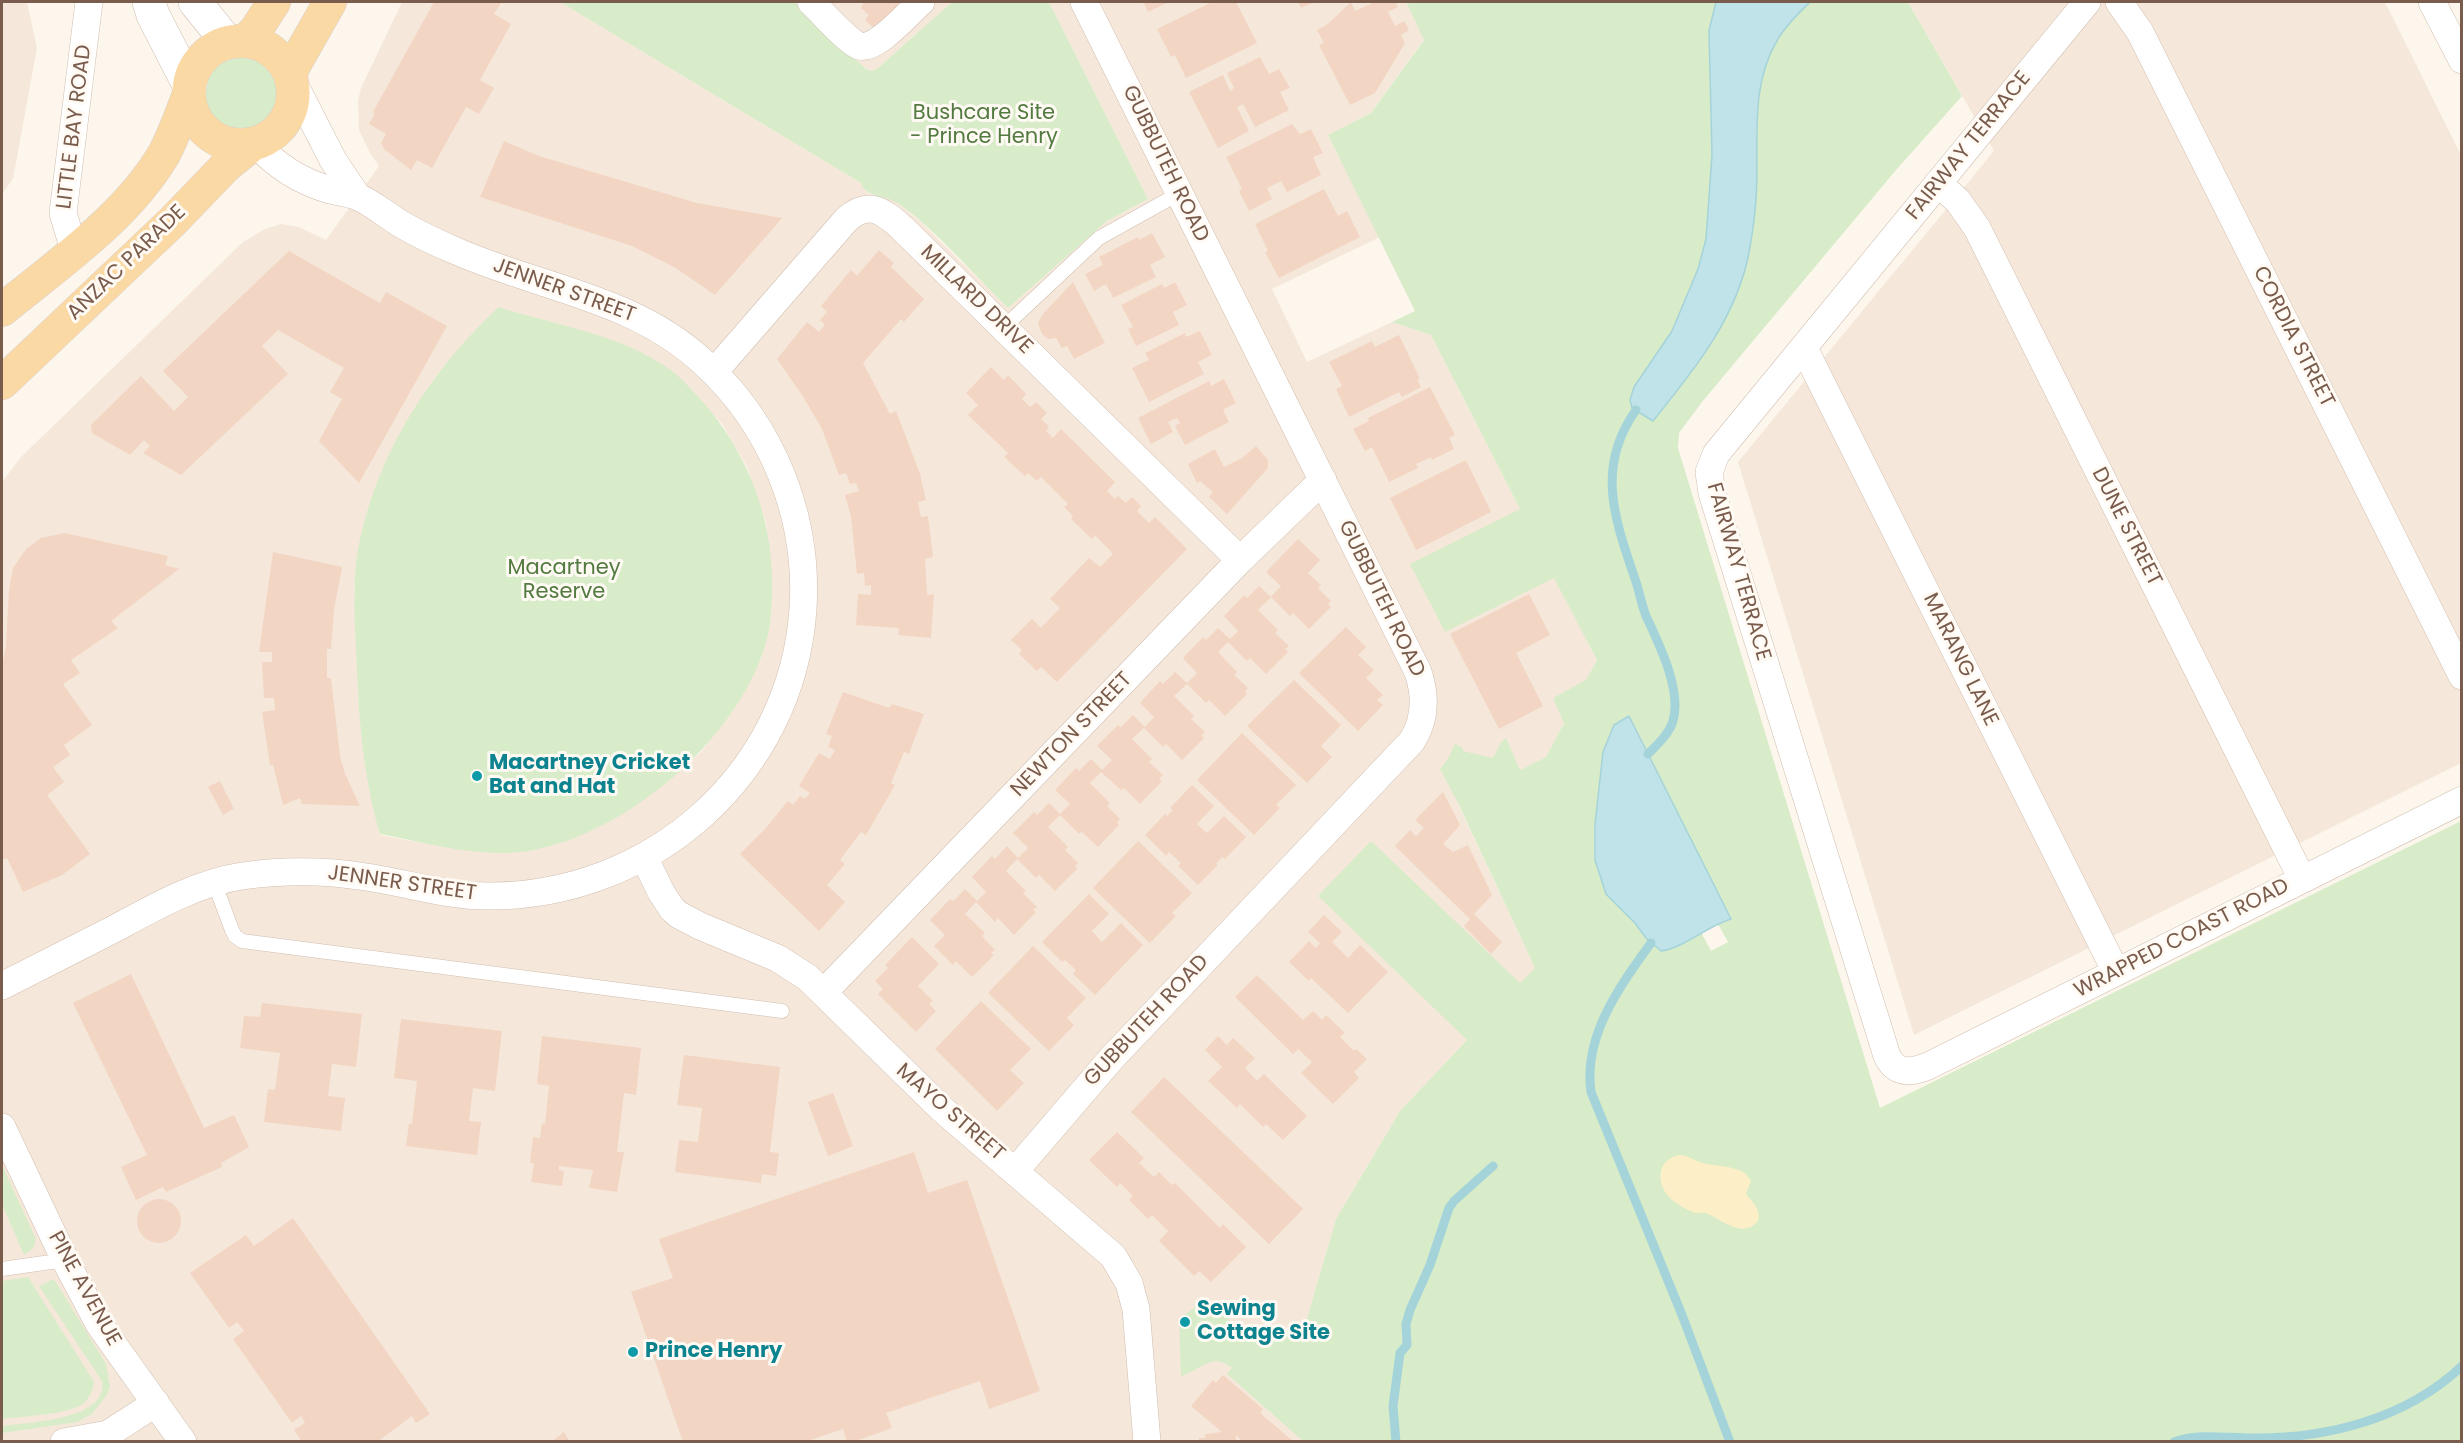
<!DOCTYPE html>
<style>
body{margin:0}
#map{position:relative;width:2463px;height:1443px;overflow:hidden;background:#fdf6ec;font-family:Poppins,sans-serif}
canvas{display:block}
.frame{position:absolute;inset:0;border:3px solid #7a5c4d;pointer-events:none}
</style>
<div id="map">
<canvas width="2463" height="1443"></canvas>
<div class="frame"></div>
</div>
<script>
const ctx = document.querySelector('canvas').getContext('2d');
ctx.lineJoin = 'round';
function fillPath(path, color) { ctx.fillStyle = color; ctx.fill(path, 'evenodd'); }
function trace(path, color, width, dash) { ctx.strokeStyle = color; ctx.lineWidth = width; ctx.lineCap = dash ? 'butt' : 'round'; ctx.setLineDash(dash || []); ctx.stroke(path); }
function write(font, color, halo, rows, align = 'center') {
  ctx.font = font + ' Poppins,sans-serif'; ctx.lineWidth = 6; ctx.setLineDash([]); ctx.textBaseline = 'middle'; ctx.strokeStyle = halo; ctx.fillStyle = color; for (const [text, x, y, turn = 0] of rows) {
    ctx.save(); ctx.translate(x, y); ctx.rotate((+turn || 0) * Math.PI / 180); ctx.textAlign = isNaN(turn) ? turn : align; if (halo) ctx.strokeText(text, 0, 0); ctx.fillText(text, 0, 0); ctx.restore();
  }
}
fillPath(new Path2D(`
 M2,2H27L37,48L13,179L2,194Z
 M402,2H560L861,183L868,193L894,200L920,221L1008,308L1107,221L1148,199L1049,2H1406L1424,39L1371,113L1328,135L1380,237L1272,289L1307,362L1392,322L1431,335L1597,660L1546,757L1457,802L1535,968L1400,1111L1336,1219L1303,1332H1248L1313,1441L2,1442V482L21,457L243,242L265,229L281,224L299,227L326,240L379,166L370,153L359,130L358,100L361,88ZM499,308L580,330L631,348L654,360L683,382L722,424L747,467L766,523L772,581L771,613L761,658L738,703L700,753L661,787L598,826L551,845L534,850L505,852L450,848L380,835L362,741L358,695L354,588L359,548L367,515L386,463L404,428L436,376L476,330Z
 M795,2H952L878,68L872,71L866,69Z
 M1908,2H2385L2461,155V763L1914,1035L1738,462L1994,151Z`), '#f5e8da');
fillPath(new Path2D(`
 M560,2H795L866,69L872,71L878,68L952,2H1049L1148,199L1107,221L1008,308C973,274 938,232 899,204C887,195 865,198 861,183Z
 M1406,2H1908L1962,96L1896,170L1702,402L1679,433L1678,448L1880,1108L2461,821V1441H1303L1227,1374L1232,1368C1210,1352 1202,1370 1181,1376L1179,1319L1203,1301L1247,1332H1303L1336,1219L1400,1111L1467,1040L1318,896L1371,841L1520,983L1535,968L1457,801L1440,769L1448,759L1455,744L1463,748V751L1493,758L1501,742L1506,738L1520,770L1546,757L1564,723L1553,698L1586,680L1597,660L1554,578L1445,632L1410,564L1520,509L1431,335L1392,322L1415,311L1328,135L1371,113L1424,40ZM1718,924L1728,942L1711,951L1701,932Z
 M201 93a41 41 0 1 1 82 0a41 41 0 1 1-82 0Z
 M499,307C557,326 622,334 672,371C683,380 693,391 703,402C751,457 775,525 772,598C771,614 770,631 765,646C736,740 629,831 534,850C483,860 429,843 380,834C365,784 359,725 357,673C356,637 352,600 356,564C369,466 427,373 499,307Z
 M2,1165L36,1239L33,1249L24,1255L2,1204Z
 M28,1277L94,1382C93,1390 90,1397 84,1403C69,1415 21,1416 2,1419V1281Z
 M54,1279L106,1364L110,1387L106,1396L92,1414L77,1422L2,1433V1426C28,1422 108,1421 102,1381L39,1286Z`), '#d8ecc9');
fillPath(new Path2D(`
 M1681,1155C1688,1156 1692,1159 1699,1162C1715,1168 1742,1163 1751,1181L1746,1194C1749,1199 1755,1203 1757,1209C1759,1213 1760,1218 1757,1222C1742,1238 1724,1221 1710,1215C1705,1212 1702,1213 1697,1213C1690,1212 1681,1206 1676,1203C1656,1190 1653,1159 1681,1155Z`), '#fcefc7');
const water = new Path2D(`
 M1716,2H1810C1799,13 1786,25 1778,39C1748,88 1760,145 1756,199C1755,217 1752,236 1749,253C1736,319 1694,370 1653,421L1632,408L1630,400L1634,387L1672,331L1698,269L1706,239L1712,155L1709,31Z
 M1629,716L1731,919C1707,926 1686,947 1661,951L1646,938L1635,923L1606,894L1595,860V824L1603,752L1614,725Z`);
fillPath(water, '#bfe3e8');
trace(water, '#a5d3da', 1.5);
trace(new Path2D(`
 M1636,410C1596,466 1614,517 1634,576C1639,589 1641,603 1646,616C1659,644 1682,690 1673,721C1669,734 1657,745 1648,754
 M1651,943C1620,986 1583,1036 1591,1092L1682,1315L1730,1442
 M1396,1442L1393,1406L1400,1353L1407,1345L1406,1324L1410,1310L1430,1265L1449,1208L1454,1201L1493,1166
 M2174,1442C2197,1433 2226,1438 2251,1438C2326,1439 2406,1419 2462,1366`), '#a5d3da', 9);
fillPath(new Path2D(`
 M434,2H498L501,3L494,14L511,24L480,80L494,88L479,114L466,107L432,168L417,160L411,170L384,149L381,143L386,134L369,124L375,114L373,112Z
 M864,2H906L877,31L865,20L869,15L861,8Z
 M1143,2H1169L1148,12Z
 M1212,2H1236L1257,43L1186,78L1175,55L1171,57L1157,29Z
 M1298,2H1315L1301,8Z
 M1351,2L1355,11L1375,2H1395L1398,7L1388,12L1395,26L1404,21L1409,30L1401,35L1405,43L1375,93L1350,105L1319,45L1324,43L1317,30L1328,24Z
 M1260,57L1269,74L1279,69L1290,88L1280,92L1289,110L1255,127L1243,104L1237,107L1249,131L1218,148L1189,92L1223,75L1230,91L1234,88L1227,73Z
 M1292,124L1300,134L1311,129L1323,153L1313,157L1321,175L1287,192L1281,181L1267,188L1272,199L1249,211L1239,191L1242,189L1226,157Z
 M504,141L539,156L697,203L782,218L715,295L674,267L632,246L480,197Z
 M1324,189L1338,216L1347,211L1360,237L1279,278L1265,252L1268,251L1255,224Z
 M1152,233L1165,257L1150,265L1156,277L1113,298L1106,284L1094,291L1085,274L1103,265L1099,257L1138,237L1139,240Z
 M879,250L894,263L891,267L924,299L904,322L901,319L863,363L890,414L896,411L920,474L926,500L918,502L921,517L928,516L933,557L925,559L927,595L934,594L931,638L898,635L899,628L856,625L858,594L871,595V585L865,586L864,573L857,574L851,516L845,495L859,491L856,483L850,484L846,473L839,475L822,429L804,398L777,359L807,322L819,332L825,325L820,320L827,312L821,306L851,270L857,276Z
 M289,251L380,303L386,292L447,326L359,483L319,441L342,399L330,392L344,368L278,330L262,346L288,374L181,475L143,453L150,446L144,440L130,455L92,433L91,425L141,376L174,411L188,397L163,371Z
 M1073,282L1105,343L1074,359L1067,346L1062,348L1056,338L1048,339L1042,334L1038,323L1043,314Z
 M1175,282L1187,305L1173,312L1179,325L1136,346L1128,329L1133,327L1121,305L1162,284L1164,288Z
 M1200,331L1212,355L1198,362L1204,374L1149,402L1132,368L1149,360L1145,353L1185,333L1186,337Z
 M1399,335L1420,379L1417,380L1421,387L1402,397L1399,392L1349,417L1336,389L1342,386L1329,362L1372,341L1375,347Z
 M991,367L1004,380L1008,375L1026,394L1022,399L1030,407L1036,402L1047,413L1041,419L1049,427L1046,431L1053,438L1061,429L1115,482L1107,491L1115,499L1118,496L1126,503L1132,497L1141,506L1137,511L1149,523L1155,517L1187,549L1057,682L1041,667L1037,671L1019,654L1022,650L1011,640L1032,619L1041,628L1060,608L1050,599L1089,558L1100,567L1113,554L1095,535L1092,539L1071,519L1073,516L1064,507L1068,504L1041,477L1037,481L1028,473L1025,476L1004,457L1008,453L968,415L978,405L966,393Z
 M1224,379L1236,403L1223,410L1229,422L1185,445L1175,426L1180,423L1177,418L1168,422L1173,432L1151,444L1138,418L1209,381L1211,386Z
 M1430,387L1455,435L1449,438L1454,449L1432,460L1431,457L1416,464L1418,468L1389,482L1372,447L1365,451L1353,429L1369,421L1368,418Z
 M1256,446L1268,460V468L1227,514L1209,497L1213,492L1200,481L1197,483L1188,464L1215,449L1224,467L1242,458Z
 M1466,460L1491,512L1416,550L1390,498Z
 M65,533L168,556L165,565L179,569L111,621L118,628L71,660L80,673L63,684L92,725L64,745L70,755L53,767L64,782L47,795L90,854L62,875L23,892L7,858L2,860V669L6,645L9,591L13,568L26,549L41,538Z
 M1298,539L1320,560L1308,573L1321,585L1318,588L1331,601L1328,604L1331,607L1309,629L1293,613L1290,616L1271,597L1281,586L1266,572Z
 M273,552L342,567L334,610L331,649H327V678H331L340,756L345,774L360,806L302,804L300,798L283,805L273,765H270L262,712L275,710L274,698H264L262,662H272V652H259Z
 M1259,586L1271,597L1258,610L1278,630L1275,633L1289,646L1285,649L1288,652L1266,674L1250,658L1247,661L1228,642L1218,652L1237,672L1234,675L1248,688L1245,691L1247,694L1225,716L1209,700L1206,703L1187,684L1174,696L1194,716L1191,719L1205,732L1201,735L1204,738L1182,760L1166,744L1163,747L1144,728L1154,717L1140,703L1160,681L1163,684L1175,672L1187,683L1197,673L1183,658L1203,637L1206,640L1218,628L1230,639L1238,631L1224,616L1244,595L1247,598Z
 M1529,594L1550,635L1516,653L1543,706L1499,729L1450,634Z
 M1346,627L1366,647L1358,655L1374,670L1366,678L1383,695L1377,700L1383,705L1358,731L1299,673Z
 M1294,680L1341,725L1321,746L1332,757L1307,783L1247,726Z
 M843,692L889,708L892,704L924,714L909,754L904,752L891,783L895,785L866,835L861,832L840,860L845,864L827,885L845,902L819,931L740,854L765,829L788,801L793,805L800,796L805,799L810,793L799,786L819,753L830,759L835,750L828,747L832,736L826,734Z
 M1133,715L1145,727L1132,739L1152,759L1149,762L1163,775L1159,779L1162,781L1140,804L1124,788L1121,790L1101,772L1090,783L1110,803L1107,806L1120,819L1117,823L1119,825L1098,847L1081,831L1079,834L1060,815L1048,827L1068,847L1065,850L1078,863L1075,866L1077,869L1055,891L1039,875L1036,878L1017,859L1006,871L1026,891L1023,893L1037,907L1033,910L1036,912L1014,935L998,918L995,922L976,902L965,914L985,933L982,936L995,950L991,953L994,955L972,977L956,961L953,965L934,946L945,935L930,920L950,899L953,901L965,889L977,901L986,892L972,877L992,856L995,859L1007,846L1018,858L1028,848L1013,833L1034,812L1037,815L1049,803L1060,814L1070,804L1055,790L1076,768L1079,771L1091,759L1102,770L1112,760L1097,746L1118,725L1121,727Z
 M1242,733L1296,785L1276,805L1280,808L1254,835L1197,780Z
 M220,781L234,809L223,815L208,787Z
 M1192,785L1214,806L1197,824L1207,833L1224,816L1246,837L1225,859L1222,857L1216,864L1218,865L1198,885L1178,866L1181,863L1169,852L1166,856L1145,835L1165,814L1167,816L1173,810L1170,808Z
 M1443,792L1460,825L1443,844L1453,852L1468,845L1492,895L1474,914L1502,942L1491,954L1464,926L1470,919L1395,846L1410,830L1416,836L1424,828L1415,820Z
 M1138,841L1192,893L1172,913L1176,916L1150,943L1093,888Z
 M1089,894L1109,914L1092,931L1102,942L1121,923L1143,945L1095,995L1073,974L1076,970L1065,960L1062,962L1042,942Z
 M1324,915L1342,932L1332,942L1348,958L1360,945L1388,972L1348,1013L1311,978L1309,981L1289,962L1309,941L1316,948L1320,943L1308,932Z
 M912,937L939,964L918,986L933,1001L929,1004L936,1011L916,1032L878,994L883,989L875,981L888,968L885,965Z
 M1033,946L1086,998L1067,1018L1074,1025L1049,1051L988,993Z
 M131,974L204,1128L234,1115L249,1147L221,1163L222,1167L166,1192L163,1187L136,1200L121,1167L147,1155L73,1003Z
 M1257,975L1303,1020L1313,1011L1322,1020L1326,1015L1345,1033L1340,1037L1354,1051L1356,1049L1367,1059L1354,1072L1359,1078L1333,1104L1301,1073L1312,1062L1298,1049L1293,1054L1235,997Z
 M981,1001L1031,1049L1010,1070L1024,1083L997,1111L935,1049Z
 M262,1003L362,1014L356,1067L332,1064L328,1096L345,1098L341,1131L264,1122L268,1089L275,1090L280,1053L240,1048L244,1016L260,1017Z
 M401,1019L502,1031L495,1091L473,1088L469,1121L481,1122L477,1155L406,1146L409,1124H412L417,1081L394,1078Z
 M542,1036L641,1048L636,1095L624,1093L617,1152H624L617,1192L589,1188L593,1170L559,1166V1170L564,1171L562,1186L531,1182L534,1163H530L533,1137L540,1138L542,1123L545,1124L549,1086L537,1084Z
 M1218,1036L1227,1045L1233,1038L1255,1058L1245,1068L1257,1081L1264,1074L1307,1116L1283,1140L1266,1124L1263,1127L1240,1104L1237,1108L1208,1081L1222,1067L1205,1050Z
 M684,1055L780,1067L770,1152L779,1153L776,1176L762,1174L761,1183L675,1172L679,1140L698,1142L702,1108L677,1105Z
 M1164,1077L1303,1209L1269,1244L1131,1112Z
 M833,1093L853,1146L828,1156L808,1102Z
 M1117,1132L1144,1158L1139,1163L1154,1177L1159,1172L1172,1185L1175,1183L1220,1228L1223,1224L1246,1247L1211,1282L1199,1271L1194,1276L1159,1241L1168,1231L1152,1215L1148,1219L1129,1200L1133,1196L1120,1183L1117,1187L1089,1160Z
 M914,1152L928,1193L967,1180L1040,1391L989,1409L980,1381L886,1413L892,1428L853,1442H847L843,1429L805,1442H683L631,1292L673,1278L659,1239Z
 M137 1221a22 22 0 1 1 44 0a22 22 0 1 1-44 0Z
 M293,1218L430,1414L416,1423L412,1416L377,1442H302L294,1430L305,1423L301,1416L292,1423L233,1339L244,1331L237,1322L229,1328L190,1273L246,1235L254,1246Z
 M1223,1375L1263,1409L1260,1413L1294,1442H1243L1236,1435V1442H1199V1438H1206L1205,1434L1222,1432L1191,1406L1213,1380L1216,1383Z
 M564,1432L570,1442H551Z`), '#f3d5c3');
const service = new Path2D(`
 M1004,327L1099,238L1180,193
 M214,882L232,930L235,936L242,941L782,1011
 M2,1269L65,1260`);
const minor = new Path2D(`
 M811,2C822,12 847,41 859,46C875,52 909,12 921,2
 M2087,2L1716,454L1709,472L1712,493L1887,1056C1896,1074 1911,1073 1928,1066L2462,800
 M2119,2L2140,32L2462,676
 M2432,2L2462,60
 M291,78L333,160L357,196
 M1938,183L1958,201L1977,228L2302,879
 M74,250L63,213L89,2
 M1804,348L2116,972
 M714,372L846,220C868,200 882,210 902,228L1240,560
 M644,857L661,892L672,909L679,915L700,926L777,958L807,977L943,1110L1113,1256L1129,1283L1136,1309L1147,1442
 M2,986C38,968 75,949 112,930C153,908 196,883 242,876C284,870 324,870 366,877C407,883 446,896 488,896C652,897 792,773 803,609C809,516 772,425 704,363C635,298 540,288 456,251C437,243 418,234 401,224C386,215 371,202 356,196C347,193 338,192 330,190C299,181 277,166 256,144
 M824,992L1240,560L1323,480
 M2,1127L65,1260L99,1324L183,1442
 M1015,1171L1111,1059L1412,741C1426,719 1426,696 1418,672L1084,2
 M64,1442L108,1434L156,1403`);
const tertiary = new Path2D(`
 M149,2L153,15L190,87
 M195,2L228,43`);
const primary = new Path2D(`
 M189 93a52 52 0 1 1 104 0a52 52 0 1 1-104 0Z
 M245,41L256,30L274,2
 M291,77L292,69L330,2
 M2,310C58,264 126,218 164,154C174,135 181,115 189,94
 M2,383L172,222L226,166L253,144`);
trace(service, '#d1beb0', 15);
trace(minor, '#d1beb0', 28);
trace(tertiary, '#d1beb0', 34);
trace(primary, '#dad1cd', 34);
trace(service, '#fff', 14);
trace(minor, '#fff', 27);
trace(tertiary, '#fff', 33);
trace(primary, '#fbd9a5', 33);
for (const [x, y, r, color] of [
 [477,776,6,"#0f9aa8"],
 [1185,1322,6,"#0f9aa8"],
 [633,1352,6,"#0f9aa8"]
]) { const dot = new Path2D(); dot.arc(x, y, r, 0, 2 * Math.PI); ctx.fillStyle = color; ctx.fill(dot); trace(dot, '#fffaf3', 2); }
write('21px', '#537a41', '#fffaf3', [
 ["Bushcare Site",984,114],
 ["- Prince Henry",984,138],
 ["Macartney",564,569],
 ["Reserve",564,593]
]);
write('21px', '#7a5c4d', '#fffaf3', [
 ["LITTLE BAY ROAD",75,127,-83],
 ["FAIRWAY TERRACE",1969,146,-51],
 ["GUBBUTEH ROAD",1165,164,64],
 ["ANZAC PARADE",127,263,-44],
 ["JENNER STREET",564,291,20],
 ["MILLARD DRIVE",976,300,44],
 ["CORDIA STREET",2293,337,63],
 ["DUNE STREET",2126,527,63],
 ["FAIRWAY TERRACE",1738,572,74],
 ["GUBBUTEH ROAD",1381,599,64],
 ["MARANG LANE",1960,660,64],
 ["NEWTON STREET",1072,735,-46],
 ["JENNER STREET",402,884,8],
 ["WRAPPED COAST ROAD",2182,939,-27],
 ["GUBBUTEH ROAD",1147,1021,-47],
 ["MAYO STREET",950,1113,41],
 ["PINE AVENUE",84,1289,61]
]);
write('bold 21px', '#0d838f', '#fffaf3', [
 ["Macartney Cricket",489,764],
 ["Bat and Hat",489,788],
 ["Sewing",1197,1310],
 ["Cottage Site",1197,1334],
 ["Prince Henry",645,1352]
], 'left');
</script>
